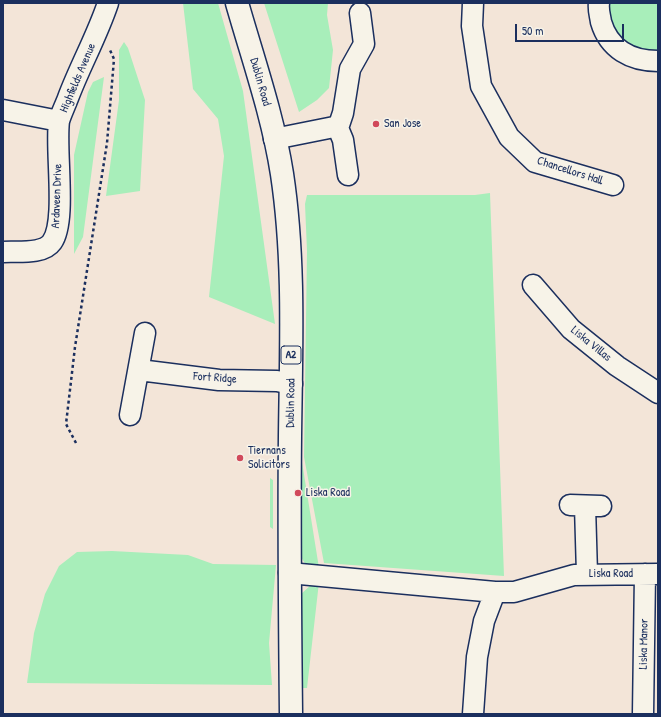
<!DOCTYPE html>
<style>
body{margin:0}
#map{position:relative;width:661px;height:717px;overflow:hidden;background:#f3e5d8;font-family:"Patrick Hand",sans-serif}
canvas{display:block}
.frame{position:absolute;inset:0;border:4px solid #1b2f5e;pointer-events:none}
.scale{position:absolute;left:515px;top:24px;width:109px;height:18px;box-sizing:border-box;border:2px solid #1b2f5e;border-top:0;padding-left:5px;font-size:12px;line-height:14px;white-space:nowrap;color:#1b2f5e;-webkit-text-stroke:3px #f7f3e8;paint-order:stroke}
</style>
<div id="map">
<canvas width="661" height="717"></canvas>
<div class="frame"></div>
<div class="scale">50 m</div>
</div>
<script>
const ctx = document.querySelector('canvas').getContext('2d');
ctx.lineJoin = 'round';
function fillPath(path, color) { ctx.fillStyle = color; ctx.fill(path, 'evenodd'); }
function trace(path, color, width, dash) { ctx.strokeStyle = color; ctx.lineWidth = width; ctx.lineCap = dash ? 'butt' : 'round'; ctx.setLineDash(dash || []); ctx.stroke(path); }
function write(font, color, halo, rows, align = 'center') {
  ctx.font = font + ' "Patrick Hand",sans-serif'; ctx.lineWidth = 3; ctx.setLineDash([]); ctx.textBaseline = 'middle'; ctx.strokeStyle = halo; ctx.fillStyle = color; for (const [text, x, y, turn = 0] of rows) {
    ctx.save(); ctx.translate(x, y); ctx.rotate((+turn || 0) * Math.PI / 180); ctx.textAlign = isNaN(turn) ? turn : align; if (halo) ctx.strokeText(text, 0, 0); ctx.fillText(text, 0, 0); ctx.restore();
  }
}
fillPath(new Path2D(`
 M183,3H218L243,91L275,324L209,297L224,156L218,119L193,89Z
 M264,3H328L327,15L333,50L329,88L317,100L299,112Z
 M608,3H658V53C650,52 637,52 631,48C614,38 607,21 608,3Z
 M124,42L128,48L145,100L140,191L106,196L119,100V50Z
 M104,77L83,237L74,254V155L88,92L93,82Z
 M490,193L504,576L324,563L304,457L307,251L305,204L307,195H475Z
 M302,462L319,568L306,565L301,557L300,463Z
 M270,478L273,480V529L270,527Z
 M112,551L188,555L213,564L276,565L269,643L272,685L27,683L34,633L45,594L59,566L77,552Z
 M319,582L307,688H301L300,595L312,584Z`), '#a8eeba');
const minor = new Path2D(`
 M473,3L472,26L481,86L509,137L535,162L613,185
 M599,3C598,10 600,15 601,22C609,49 631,61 658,61
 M3,110L59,121
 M338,128L343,113L350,69L364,44L360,13
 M274,139L334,127L338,128L343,140L348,175
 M3,252C17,251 43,255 52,242C67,221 55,150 59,121C61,114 65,106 68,98C80,66 97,36 108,3
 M533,285L571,329L617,366L658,393
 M139,370L219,380L277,381L292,384
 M130,415L145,333
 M570,505L601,506
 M585,506L587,574
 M289,573L495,592H514L574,575L658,574
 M473,714L477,657L484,621L495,592
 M643,714L645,574`);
const major = new Path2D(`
 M237,3C253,59 273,116 282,174C295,260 291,349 290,436C289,529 290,621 291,714`);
trace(minor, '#1b2f5e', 23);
trace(major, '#1b2f5e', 25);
trace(new Path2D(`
 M76,443L66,424L75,347L107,143L114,59L109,48`), '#1b2f5e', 2.5, [3, 3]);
trace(minor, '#f7f3e8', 20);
trace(major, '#f7f3e8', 22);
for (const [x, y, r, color] of [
 [376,124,4,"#d1495b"],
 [240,458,4,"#d1495b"],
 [298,493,4,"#d1495b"]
]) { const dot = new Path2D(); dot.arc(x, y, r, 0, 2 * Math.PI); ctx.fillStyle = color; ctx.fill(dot); trace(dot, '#f7f3e8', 1.5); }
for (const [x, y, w] of [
 [291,355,20]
]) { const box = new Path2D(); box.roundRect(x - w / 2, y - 9, w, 18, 3); ctx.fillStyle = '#f7f3e8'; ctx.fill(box); trace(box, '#1b2f5e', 1); }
write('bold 11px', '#1b2f5e', null, [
 ["A2",291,355]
]);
write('12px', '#1b2f5e', '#f7f3e8', [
 ["Highfields Avenue",78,78,-67],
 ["Dublin Road",260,82,74],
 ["Chancellors Hall",570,171,18],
 ["Ardaveen Drive",57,196,-88],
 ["Liska Villas",591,344,39],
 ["Fort Ridge",215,378,4],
 ["Dublin Road",291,403,-89],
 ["Liska Road",611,574],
 ["Liska Manor",644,644,-89]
]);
write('12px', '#1b2f5e', '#f7f3e8', [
 ["San Jose",384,124],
 ["Tiernans",248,451],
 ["Solicitors",248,465],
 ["Liska Road",306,493]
], 'left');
</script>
